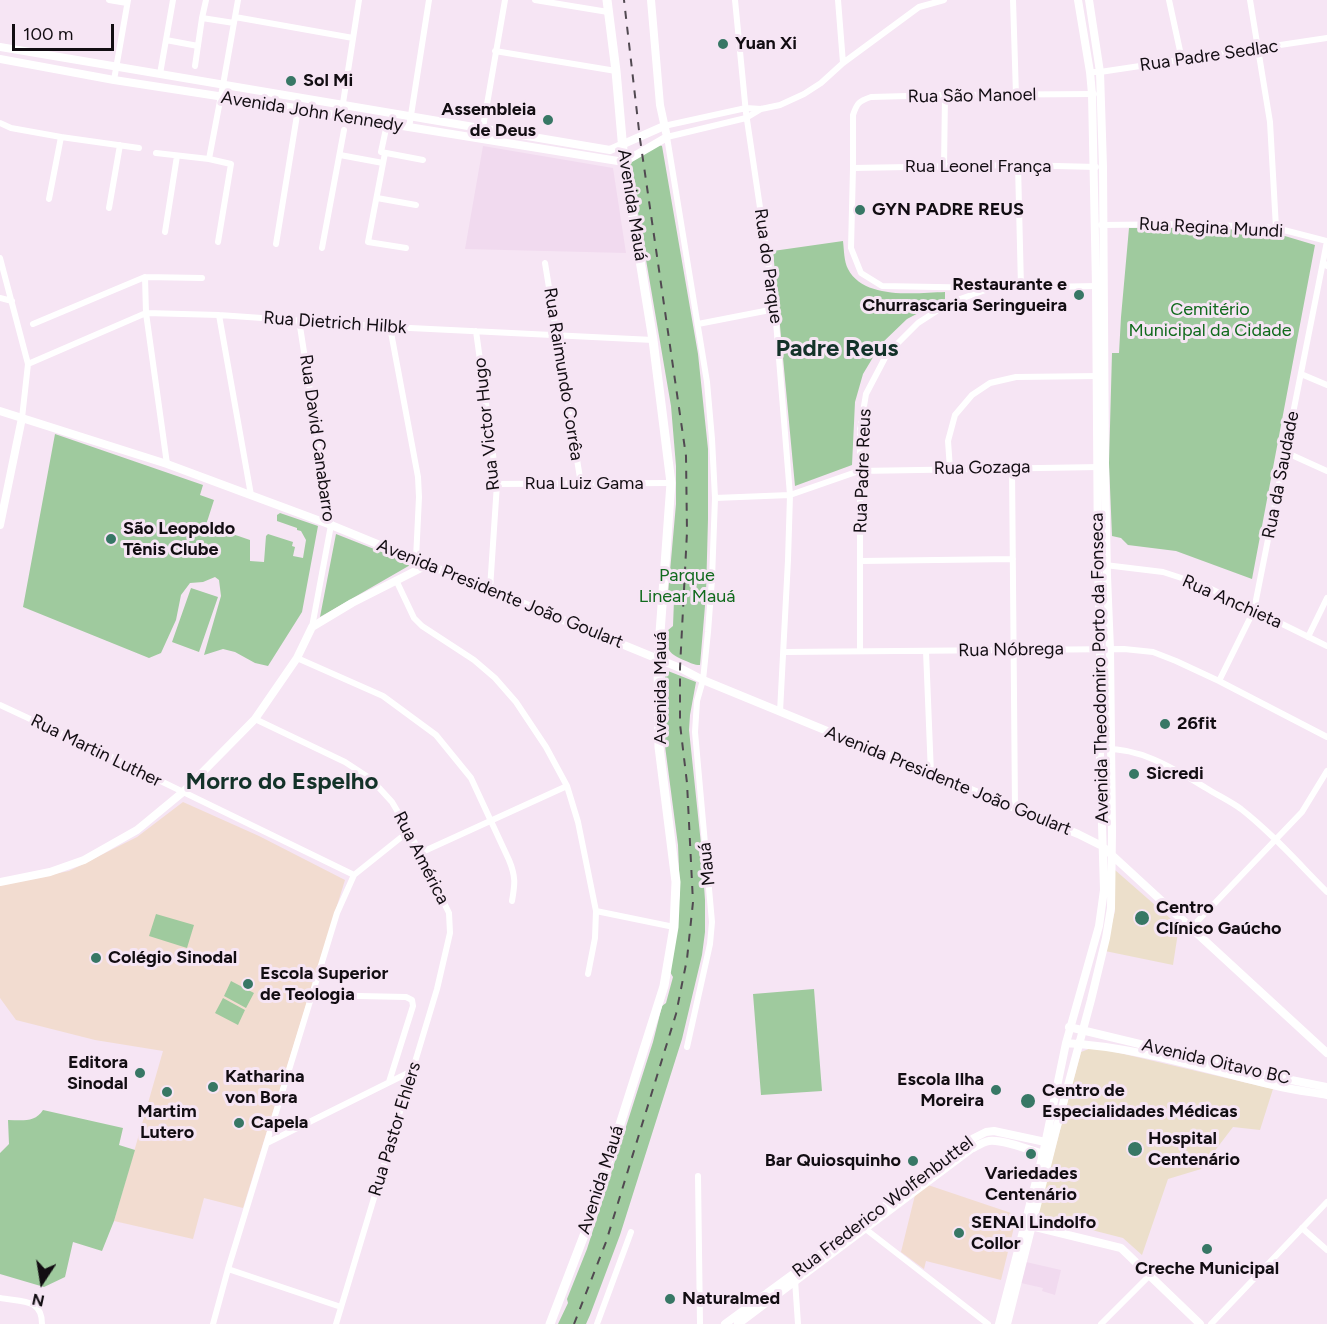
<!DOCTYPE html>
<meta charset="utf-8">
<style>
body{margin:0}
#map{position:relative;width:1327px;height:1324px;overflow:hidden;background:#f6e5f4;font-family:Figtree,sans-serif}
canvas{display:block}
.north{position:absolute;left:12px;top:1252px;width:60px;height:60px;-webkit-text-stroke:4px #f6e5f4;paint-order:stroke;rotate:192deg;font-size:16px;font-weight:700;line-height:24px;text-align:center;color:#120d12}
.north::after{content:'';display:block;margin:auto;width:21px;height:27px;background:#120d12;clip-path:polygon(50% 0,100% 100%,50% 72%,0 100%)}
.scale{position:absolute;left:12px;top:24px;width:102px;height:27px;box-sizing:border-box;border:3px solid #120d12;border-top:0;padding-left:8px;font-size:18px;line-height:21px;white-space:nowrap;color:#120d12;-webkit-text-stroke:4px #f6e5f4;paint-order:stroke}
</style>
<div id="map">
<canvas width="1327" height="1324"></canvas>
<div class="north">N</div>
<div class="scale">100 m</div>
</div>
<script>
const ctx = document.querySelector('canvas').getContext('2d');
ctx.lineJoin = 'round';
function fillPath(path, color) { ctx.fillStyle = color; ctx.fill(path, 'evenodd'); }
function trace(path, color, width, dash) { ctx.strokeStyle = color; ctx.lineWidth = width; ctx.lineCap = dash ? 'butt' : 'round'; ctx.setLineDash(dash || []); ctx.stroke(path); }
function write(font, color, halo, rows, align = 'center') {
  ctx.font = font + ' Figtree,sans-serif'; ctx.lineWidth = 6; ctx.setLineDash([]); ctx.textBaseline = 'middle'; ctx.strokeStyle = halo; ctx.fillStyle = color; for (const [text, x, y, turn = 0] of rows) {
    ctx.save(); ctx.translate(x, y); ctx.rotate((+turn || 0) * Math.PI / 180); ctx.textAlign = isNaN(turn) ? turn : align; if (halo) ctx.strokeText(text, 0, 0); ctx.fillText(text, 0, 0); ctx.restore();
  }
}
fillPath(new Path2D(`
 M483,146L613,168L626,253L465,249Z
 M1026,1262L1061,1270L1055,1295L1042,1291L1043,1288L1021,1283Z`), '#f1daef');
fillPath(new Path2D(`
 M183,802L259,836L345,880L243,1208L204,1198L193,1239L114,1221L163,1051L95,1040L16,1020L0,998V885L69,871L137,837Z
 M928,1185L1017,1215L1001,1280L926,1261L924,1269L901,1252L915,1195Z`), '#f2dcd0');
fillPath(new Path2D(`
 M1115,870L1179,926L1173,965L1105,951L1115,911Z
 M1094,1047L1273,1089L1260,1130L1233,1127L1201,1169L1168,1179L1142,1255L1123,1238L1037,1216L1081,1052Z`), '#ecdfcb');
fillPath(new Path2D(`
 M659,145L662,146L698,354L708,449V519L706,594L700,665C694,665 691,663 686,661C669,654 665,650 667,631L673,626L674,600L668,594L676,504V466L671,406L630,166L631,162Z
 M1129,228H1193L1268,231L1315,245L1252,579L1176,551L1128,545L1121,538L1112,536L1109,463L1112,353H1119L1121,317Z
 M843,241C844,249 844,262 848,269C864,300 916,293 945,292V299L907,319L881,344L863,374L855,402L852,465L795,486L773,251Z
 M55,434L203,485L200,495L214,500L206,525L250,540V561L264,562L266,536L268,534L293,542L292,546L295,547L293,556L303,558L306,540L301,531L297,530V528L277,521V515L280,513L318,526L302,612L268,666L255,663L235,652L223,649L204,655L221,596L219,580L215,577L203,582L190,583L181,595L176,620L161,653L149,658L23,607Z
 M336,534L412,564L320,617Z
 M191,588L218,597L199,652L172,642Z
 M668,671L696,682L690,715L689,730L701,844L705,900V932L702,955L682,1039L620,1235L590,1315L586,1324H558L568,1303L567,1299L587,1249L653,1042L662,1006L666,1003L673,977L670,972L680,893L678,845L665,746V676Z
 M156,914L194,925L187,948L149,936Z
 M231,981L254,993L246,1008L224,996Z
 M814,989L822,1091L761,1095L753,994Z
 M223,998L245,1010L238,1025L215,1013Z
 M43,1110L123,1128L119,1145L135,1150L114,1221L102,1251L73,1242L65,1277L44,1287L0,1274V1153L9,1144L8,1120C21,1120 35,1123 43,1110Z`), '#9fca9e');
trace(new Path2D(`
 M109,0L127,3
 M206,0L202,18L234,23
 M535,0L608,12
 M735,0L746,113L775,309L790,495L788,560L780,712
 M838,0L843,63
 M1013,0L1016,95
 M1169,0L1182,60
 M1250,0L1270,122L1276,228
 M235,17L353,38
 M166,40L198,46
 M495,51L616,71
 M195,66L202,18
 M1090,72H1100L1327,38
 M160,74L173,0
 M114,80L128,0
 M341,116L359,0
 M0,123L11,128L61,137L139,148
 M387,124L381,152L423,160
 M664,126L746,108L761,109L780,105L804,94L821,83L843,63L919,7L944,0
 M409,128L429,0
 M481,139L505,0
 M156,153L209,159L231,164L218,242
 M385,153L368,242L406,248
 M340,155L383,163
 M209,159L223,85L238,0
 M1018,165L1021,287
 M944,167L945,95
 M853,168L1018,165L1096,167
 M377,198L416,205
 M49,199L61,137
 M109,208L120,145
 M1101,225L1195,224L1276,228L1327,241
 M165,232L177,156
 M1327,241L1323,262L1327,266
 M276,244L298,109
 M322,248L344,130
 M0,258L28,364L22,418
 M545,263L581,484
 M145,277L146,313L167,464
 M991,288L882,286L861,273L851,248L853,168V115C857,103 859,101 871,97L945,95L1094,94
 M0,298L12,301
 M219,315L251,495
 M299,320L331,525L312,627
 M33,324L145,277L202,278
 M698,324L775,309
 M390,327L418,477L419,497L416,559
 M476,331L497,484L490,589
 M28,364L146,313L219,315L390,327L653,340
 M1301,374L1327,385
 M1285,452L1327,471
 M1012,468L1015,809
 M950,469L948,441L955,415L972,395L990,383L1016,377L1099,376
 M497,484L671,483
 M715,498L790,495L859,471L1100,467
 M861,561L1013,559
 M1105,565L1163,572L1203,585L1327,646
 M396,580L414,618L422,626L474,660L495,678L516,702L546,747L567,786L578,822L596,911L595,938L588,974
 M1308,637L1327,598
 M860,651V430L866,394L887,354L918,323L949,303L991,288L1097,286
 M926,651L931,774
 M784,652L1124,649L1153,652L1176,661L1219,681L1327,737
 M297,658L383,696L436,735L471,778L509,860C516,877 515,884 512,901
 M1219,681L1254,610L1323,262
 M0,705L103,753L354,875
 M255,719L345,762L371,779L392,802L409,831L449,913L450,933L437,989L336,1324
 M1100,749C1140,747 1173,768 1206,788C1217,795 1230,801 1241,809C1272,833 1299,864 1327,892
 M420,853L567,786
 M596,911L674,927
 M1191,928L1302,812L1327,771
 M312,995L406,997L412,1000L413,1006L389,1082
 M687,1047L710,944L712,922L695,732L697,701L703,680L708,632L712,579L715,498L712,439L707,382L667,137L746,118L761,109
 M267,1143L412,1071
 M698,1176L700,1324
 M863,1227L988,1324
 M1302,1228L1327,1250
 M228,1269L341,1307
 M795,1280L798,1324
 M0,1298C21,1302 42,1298 42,1324
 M213,1324L228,1269L337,913L354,875L409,831
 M597,1324L631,1232
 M1101,1324L1149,1276
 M1211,1324L1327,1202`), '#fff', 6);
trace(new Path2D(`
 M0,47L610,150L664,126
 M0,59L114,80L289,107L341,116L624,162L667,137L660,105L651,0
 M0,411L167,464L331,525L680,668L703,680L1078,834L1102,846L1327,1053
 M0,525L22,418
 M0,882L50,872L84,860L137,830L183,792L255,719L297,658L312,627L352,603L429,564
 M1069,1027L1281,1078L1327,1087
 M1066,1043C1138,1047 1207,1070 1277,1086C1294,1090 1310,1092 1327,1095
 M1027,1225L1121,1248L1200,1324
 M725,1324L860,1225L974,1138L986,1132L994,1131L1050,1143
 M738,1324L971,1149C977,1146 983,1142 989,1141C1002,1139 1033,1151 1046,1155
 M999,1324L1043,1154L1066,1043L1099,926L1104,890L1100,760V649L1098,565L1096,286L1092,94L1090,72L1078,0
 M1007,1324L1056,1130L1091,1000L1106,938L1111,908L1112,832L1110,649L1107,576L1105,467L1103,167L1100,72L1089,0`), '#fff', 8);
trace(new Path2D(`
 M550,1324L588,1225L664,986L674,927L676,882L659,747L658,660L671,483L653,340L624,162L616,71L607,0`), '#fff', 9);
trace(new Path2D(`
 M574,1324L606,1242L676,1014L687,959L693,902L687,783L680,724V668L687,532L686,456L640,139L624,0`), '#514951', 2, [8, 8]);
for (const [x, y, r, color] of [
 [723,44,6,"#377765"],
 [291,81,6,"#377765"],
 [548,120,6,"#377765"],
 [860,210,6,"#377765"],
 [1079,295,6,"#377765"],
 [111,539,6,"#377765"],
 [1165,724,6,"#377765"],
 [1134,774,6,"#377765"],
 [1142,918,8,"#377765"],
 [96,958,6,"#377765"],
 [248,984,6,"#377765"],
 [140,1073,6,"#377765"],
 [213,1087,6,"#377765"],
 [996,1090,6,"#377765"],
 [167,1092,6,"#377765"],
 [1028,1101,8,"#377765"],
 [239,1123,6,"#377765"],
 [1135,1149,8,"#377765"],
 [1031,1154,6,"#377765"],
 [913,1161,6,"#377765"],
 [959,1233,6,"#377765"],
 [1207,1249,6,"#377765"],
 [670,1299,6,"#377765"]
]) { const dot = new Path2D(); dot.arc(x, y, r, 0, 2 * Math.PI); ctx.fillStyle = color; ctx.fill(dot); trace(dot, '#f6e5f4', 2); }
write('bold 18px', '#120d12', '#f6e5f4', [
 ["Yuan Xi",735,44],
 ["Sol Mi",303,81],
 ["Assembleia",536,110,"right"],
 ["de Deus",536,131,"right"],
 ["GYN PADRE REUS",872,210],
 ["Restaurante e",1067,285,"right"],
 ["Churrascaria Seringueira",1067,306,"right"],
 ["São Leopoldo",123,529],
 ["Tênis Clube",123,550],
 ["26fit",1177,724],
 ["Sicredi",1146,774],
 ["Centro",1156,908],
 ["Clínico Gaúcho",1156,929],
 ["Colégio Sinodal",108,958],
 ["Escola Superior",260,974],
 ["de Teologia",260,995],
 ["Editora",128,1063,"right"],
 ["Sinodal",128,1084,"right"],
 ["Katharina",225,1077],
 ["von Bora",225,1098],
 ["Escola Ilha",984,1080,"right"],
 ["Moreira",984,1101,"right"],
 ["Centro de",1042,1091],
 ["Especialidades Médicas",1042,1112],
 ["Martim",167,1112,"center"],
 ["Lutero",167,1133,"center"],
 ["Capela",251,1123],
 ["Hospital",1148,1139],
 ["Centenário",1148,1160],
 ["Bar Quiosquinho",901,1161,"right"],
 ["Variedades",1031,1174,"center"],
 ["Centenário",1031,1195,"center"],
 ["SENAI Lindolfo",971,1223],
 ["Collor",971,1244],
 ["Creche Municipal",1207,1269,"center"],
 ["Naturalmed",682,1299]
], 'left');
write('18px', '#120d12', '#f6e5f4', [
 ["Rua Padre Sedlac",1209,56,-8],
 ["Rua São Manoel",972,96,-1],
 ["Avenida John Kennedy",312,112,9],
 ["Rua Leonel França",978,167],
 ["Avenida Mauá",632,205,81],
 ["Rua Regina Mundi",1211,228,3],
 ["Rua do Parque",768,266,82],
 ["Rua Dietrich Hilbk",335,323,4],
 ["Rua Raimundo Corrêa",563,374,81],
 ["Rua Victor Hugo",487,424,-96],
 ["Rua David Canabarro",317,438,82],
 ["Rua Gozaga",982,468,-1],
 ["Rua Padre Reus",863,471,-88],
 ["Rua da Saudade",1281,475,-79],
 ["Rua Luiz Gama",584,484],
 ["Avenida Presidente João Goulart",500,594,22],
 ["Rua Anchieta",1232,602,24],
 ["Rua Nóbrega",1011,650,-1],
 ["Avenida Theodomiro Porto da Fonseca",1100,668,-91],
 ["Avenida Mauá",661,688,-90],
 ["Rua Martin Luther",96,751,26],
 ["Avenida Presidente João Goulart",948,781,22],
 ["Rua América",421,858,63],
 ["Mauá",707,864,-96],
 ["Avenida Oitavo BC",1216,1062,13],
 ["Rua Pastor Ehlers",395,1129,-73],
 ["Avenida Mauá",601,1180,-72],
 ["Rua Frederico Wolfenbuttel",883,1207,-37]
]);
write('18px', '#106a1c', '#f6e5f4', [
 ["Cemitério",1210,310],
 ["Municipal da Cidade",1210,331],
 ["Parque",687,576],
 ["Linear Mauá",687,597]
]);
write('bold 24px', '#133229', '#f6e5f4', [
 ["Padre Reus",837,349],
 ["Morro do Espelho",282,782]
]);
</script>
